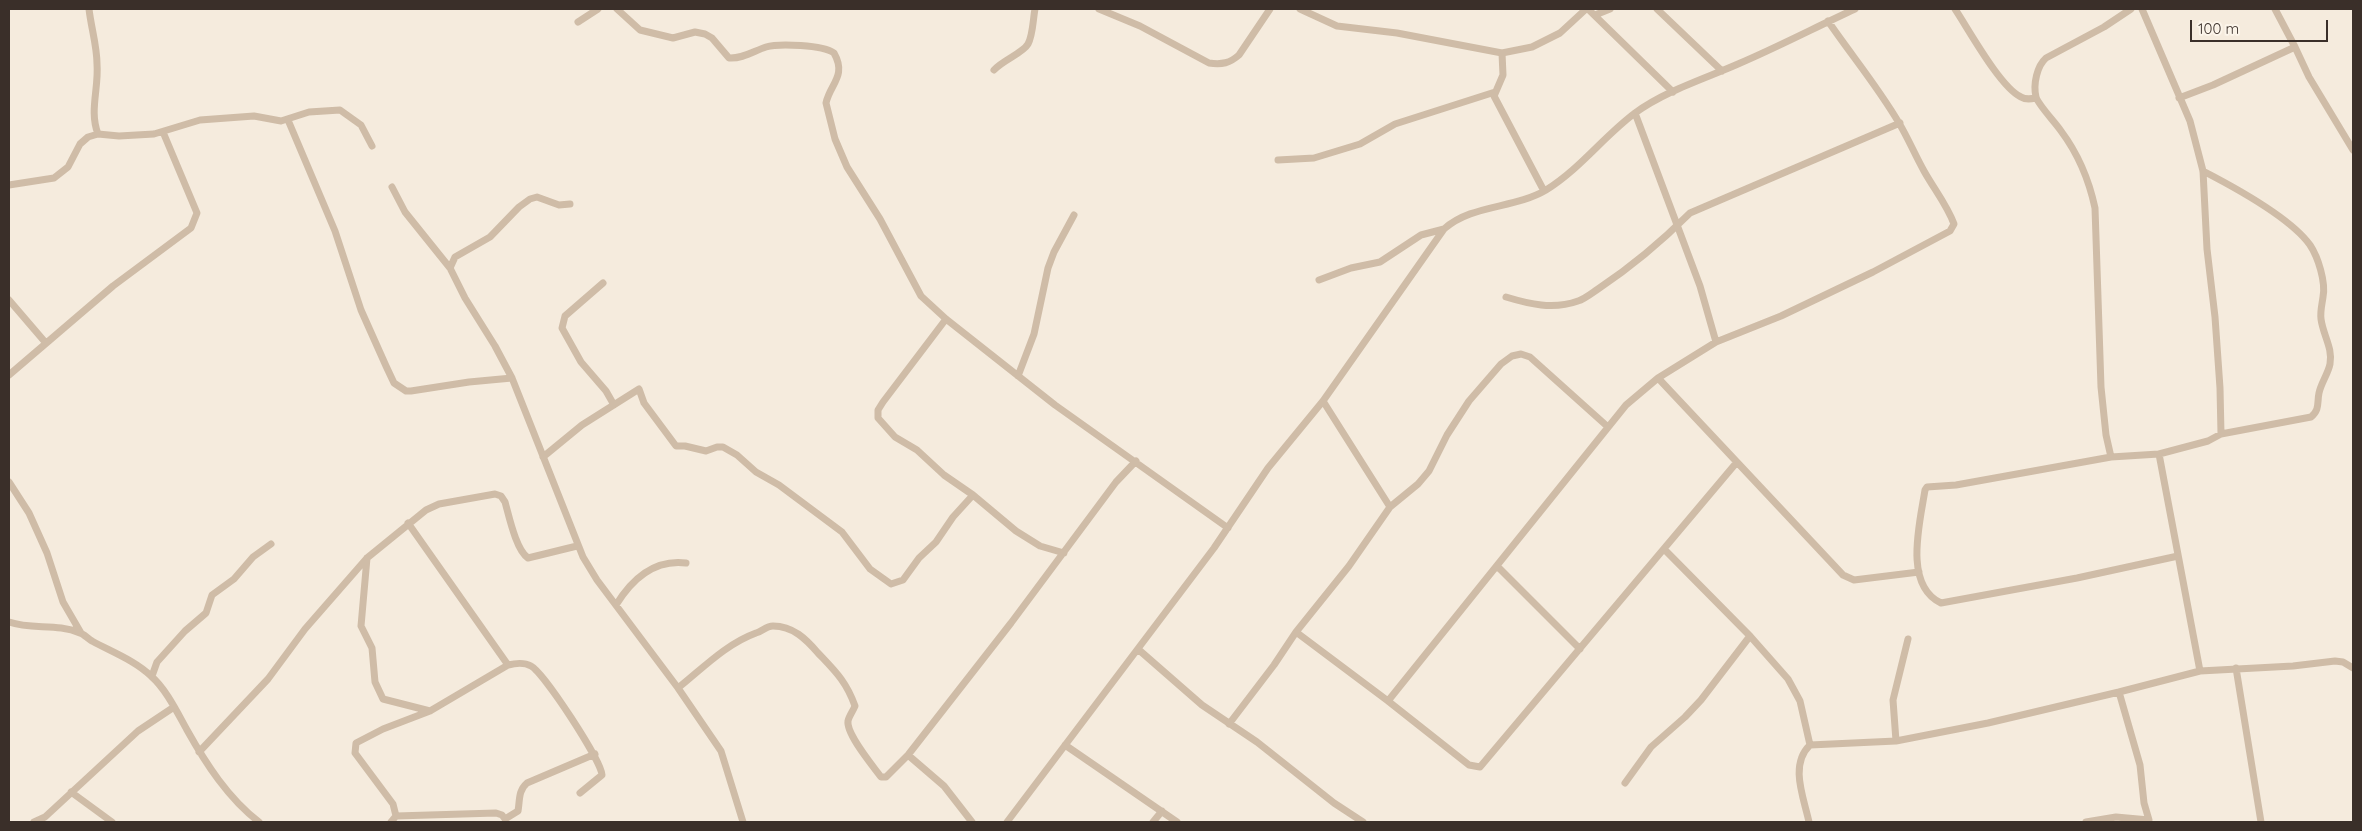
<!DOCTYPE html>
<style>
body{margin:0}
#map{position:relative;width:2362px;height:831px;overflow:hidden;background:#f5ebdd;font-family:Quicksand,sans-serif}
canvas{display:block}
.frame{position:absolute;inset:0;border:10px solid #3a2f29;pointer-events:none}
.scale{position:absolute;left:2190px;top:20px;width:138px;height:22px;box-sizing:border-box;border:2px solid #3a2f29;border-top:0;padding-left:6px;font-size:15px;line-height:18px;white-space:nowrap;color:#3a2f29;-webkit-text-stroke:4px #fcf5ea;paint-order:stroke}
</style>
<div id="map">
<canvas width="2362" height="831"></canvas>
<div class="frame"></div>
<div class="scale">100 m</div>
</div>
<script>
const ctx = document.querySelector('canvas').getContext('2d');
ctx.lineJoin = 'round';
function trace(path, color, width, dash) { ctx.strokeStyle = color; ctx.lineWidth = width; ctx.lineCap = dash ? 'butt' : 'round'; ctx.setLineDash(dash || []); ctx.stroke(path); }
trace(new Path2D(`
 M89,9C91,27 97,46 97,64C99,88 89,111 98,134
 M617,9L640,30L673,38L695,32L705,34L712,38L729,58C742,59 754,51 766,47C779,43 823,45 834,53C847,76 830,84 826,103L835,139L847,167L880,219L921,296L946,319L1055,405L1228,528
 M1099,9L1140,26L1209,63C1222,65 1230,63 1239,55L1270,9
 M1300,9L1337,26L1397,33L1502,53L1532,47L1560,33L1586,9
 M1588,9L1673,92
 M1657,9L1722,71
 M1955,9C1969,30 2000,87 2021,97C2026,100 2031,99 2036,98
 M2131,9L2104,27L2046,58C2037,66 2033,84 2036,97C2039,106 2056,123 2061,131C2079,155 2089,180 2095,208L2101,387L2106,435L2111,457L1956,485L1927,487L1925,490C1920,522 1903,585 1941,603L2077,578L2178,556
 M2142,9L2190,121L2203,171L2207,249L2215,317L2220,388L2221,434
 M2275,9L2295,47
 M1595,15L1610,9
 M578,22L598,9
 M1502,53L1503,75L1494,96L1544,191
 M994,70C1003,60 1023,53 1028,44C1033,35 1033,19 1035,9
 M2179,98L2213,85L2295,47L2309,77L2353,150
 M1635,113L1700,286L1716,342
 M288,120L335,231L361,310L386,366L394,383L406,391H411L469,382L512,378
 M1278,160L1314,158L1360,144L1395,124L1495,92
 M9,185L54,178L68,167L80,144L88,137L98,134L119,136L154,134L200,120L254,116L281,121L309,112L340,110L361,125L372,146
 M392,187L405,212L450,268L465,298L495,346L512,378L583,557L597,580L678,688L721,751L743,822
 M450,268L455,257L490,237L519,207L530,199L537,197L559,205L570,204
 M1319,280L1351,268L1380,262L1421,235L1444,229
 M603,283L565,316L562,328L581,362L606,391L614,405
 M1506,297C1529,304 1553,310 1578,301C1585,299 1592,293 1598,289C1631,267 1662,241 1690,213L1900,123
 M9,300L45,342
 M946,319L883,402L878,410V418L895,437L917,450L944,475L973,495L1016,531L1040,546L1064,553
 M9,375L113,286L191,228L197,213L163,132
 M1018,376L1034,334L1048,268L1054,252L1074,215
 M1658,378L1843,575L1854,580L1919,572
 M1323,401L1390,507
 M2159,454L2208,441L2221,434L2311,417C2320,410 2317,402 2319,393C2321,383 2328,374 2330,364C2333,348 2323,335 2321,319C2320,311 2322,305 2323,297C2326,282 2318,257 2310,245C2290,217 2234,187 2203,171
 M543,457L582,425L639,389L644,403L676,446H685L706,451L717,447H723L737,455L756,472L779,485L842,532L870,569L891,584L903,580L919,558L936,542L953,517L973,495
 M9,482L29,513L47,553L63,602L81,633
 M408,523L508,665
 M1664,549L1750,636L1788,679L1800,701L1810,745
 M367,558L361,626L372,648L375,682L383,699L430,711
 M1497,566L1580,649
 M616,605C632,579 654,559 686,563
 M9,622C32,630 57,623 80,633C84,634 88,639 92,641C112,652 134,660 151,676C166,689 177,712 187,730C206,764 228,798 259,822
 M1296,632L1388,701L1469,765L1480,767L1737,462
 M1139,650L1202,705L1257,742L1334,803L1363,822
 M2236,668L2261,822
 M2200,671L2293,666L2335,661L2343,662L2353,668
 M152,676L157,662L185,631L206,613L212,595L234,579L253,557L271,544
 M678,688C703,668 726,644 756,633C763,631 766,626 773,626C793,626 806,639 818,653C835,671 846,681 855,706C853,711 849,716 848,721C846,734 873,766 881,777H886L908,755L1011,623L1116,482L1136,461
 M1388,701L1626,405L1658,378L1716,342L1781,316L1873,272L1950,231L1954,224C1947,205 1934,189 1924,171C1915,155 1908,138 1899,123C1878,87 1852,56 1828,21
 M1229,724L1274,665L1296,632L1349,566L1390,507L1418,484L1429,471L1447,435L1469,401L1501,364L1512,356L1521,354L1530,357L1608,427
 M1896,741L1893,700L1908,639
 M1065,745L1177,822
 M199,752L268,679L305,629L367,558L426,510L439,504L495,494L501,496L505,502C509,516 516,550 528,558L577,546
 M908,755L944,786L972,822
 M1625,783L1651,747L1685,717L1701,700L1750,636
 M71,792L112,822
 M396,816L393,804L355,753L356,743L383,729L430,711L508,665C516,663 524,662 531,666C544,673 601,760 602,775L580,793
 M396,816L496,813L502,815L505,819L518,811C520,800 518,791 527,783L595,754
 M34,822L45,817L138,731L174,707
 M391,822L396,816
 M1007,822L1214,548L1268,468L1323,401L1444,229C1472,204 1514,209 1546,190C1580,169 1604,136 1635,113C1665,91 1704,79 1738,64C1778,47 1816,27 1855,9
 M1153,822L1162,811
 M1809,822C1804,798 1789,765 1810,745L1896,741L1988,723L2119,692
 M2086,822L2116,817L2149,820L2144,803L2140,765L2119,692L2200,671L2159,454L2111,457`), '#cfbca7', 7);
</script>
